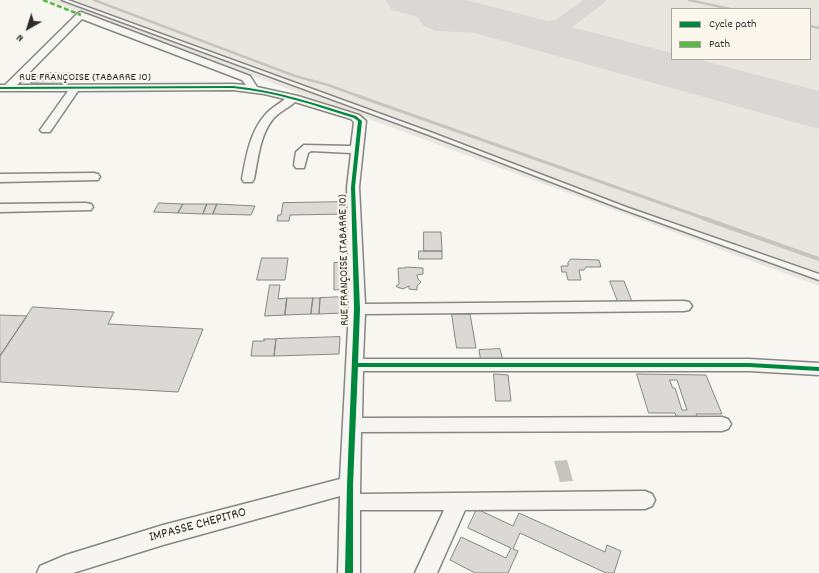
<!DOCTYPE html>
<meta charset="utf-8">
<style>
body{margin:0}
#map{position:relative;width:819px;height:573px;overflow:hidden;background:#f8f6f0;font-family:Dekko,sans-serif}
canvas{display:block}
.legend{position:absolute;left:671px;top:8px;width:140px;height:52px;box-sizing:border-box;background:#fbf7ec;border:1px solid #a8a59f;margin:0;padding:5px 7px;list-style:none;font-size:12px;color:#2b2b2b}
.legend li{display:flex;align-items:center;gap:8px;height:20px}
.legend b{width:20px;border:1px solid #a8a59f}
.north{position:absolute;left:8px;top:8px;width:40px;height:40px;-webkit-text-stroke:3px #fbf7ec;paint-order:stroke;rotate:219deg;font-size:11px;font-weight:700;line-height:16px;text-align:center;color:#2b2b2b}
.north::after{content:'';display:block;margin:auto;width:14px;height:18px;background:#2b2b2b;clip-path:polygon(50% 0,100% 100%,50% 72%,0 100%)}
</style>
<div id="map">
<canvas width="819" height="573"></canvas>
<ul class="legend">
<li><b style="height:5px;background:#00873e"></b>Cycle path</li>
<li><b style="height:5px;background:#58b947"></b>Path</li>
</ul>
<div class="north">N</div>
</div>
<script>
const ctx = document.querySelector('canvas').getContext('2d');
ctx.lineJoin = 'round';
function fillPath(path, color) { ctx.fillStyle = color; ctx.fill(path, 'evenodd'); }
function trace(path, color, width, dash) { ctx.strokeStyle = color; ctx.lineWidth = width; ctx.lineCap = dash ? 'butt' : 'round'; ctx.setLineDash(dash || []); ctx.stroke(path); }
function write(font, color, halo, rows, align = 'center') {
  ctx.font = font + ' Dekko,sans-serif'; ctx.lineWidth = 4; ctx.setLineDash([]); ctx.textBaseline = 'middle'; ctx.strokeStyle = halo; ctx.fillStyle = color; for (const [text, x, y, turn = 0] of rows) {
    ctx.save(); ctx.translate(x, y); ctx.rotate((+turn || 0) * Math.PI / 180); ctx.textAlign = isNaN(turn) ? turn : align; if (halo) ctx.strokeText(text, 0, 0); ctx.fillText(text, 0, 0); ctx.restore();
  }
}
fillPath(new Path2D(`
 M48,0H819V286ZM672,9H810V59H672Z`), '#e9e6df');
fillPath(new Path2D(`
 M567,460L573,481L560,482L554,461Z`), '#c6c4bd');
trace(new Path2D(`
 M94,0L295,76L328,85L361,97
 M689,0L730,9
 M810,26L819,28`), '#c6c4bd', 2.5);
trace(new Path2D(`
 M358,96L706,219`), '#c6c4bd', 3);
trace(new Path2D(`
 M703,218L819,259`), '#c6c4bd', 4);
fillPath(new Path2D(`
 M583,0H606L603,4L572,27L573,33L580,42L577,47L569,48L561,47L551,33L533,35L436,31L424,26L417,16C430,0 465,0 484,6C490,9 496,16 500,21L545,22L557,19ZM451,13L469,15L477,20L441,19L438,17L444,14Z`), '#dad8d4');
fillPath(new Path2D(`
 M385,0H466L672,53V59H696L819,91V129L392,10Z`), '#dad8d4');
const building = new Path2D(`
 M42,73H71L61,84L31,83Z
 M348,202L347,214L290,215L289,221H277L278,215H281L283,203Z
 M159,203L183,204L178,213L154,212Z
 M183,204H207L203,214L178,213Z
 M207,204H217L213,214H203Z
 M217,204L255,206L251,215L213,214Z
 M424,232H441L442,251H424Z
 M419,251H442V259H419Z
 M262,258H288L285,280H257Z
 M571,259L599,260L601,267H586L584,270H579L581,280H568L566,272H562L561,266H568V263Z
 M348,262V289L334,290V263Z
 M406,267L423,268V274L417,275L418,279L421,282L417,286V290L409,289V286L403,289L397,287L396,286L399,284L398,268H405Z
 M610,281H624L633,304H619Z
 M270,285H280L278,299L287,298L285,315L265,316Z
 M345,297V313L319,314L320,298Z
 M287,298H313L311,314L285,315Z
 M313,298H320L319,314H311Z
 M33,307L114,312L108,324L203,329L178,392L0,382V356Z
 M452,314H470L476,348H457Z
 M0,315L27,316L0,356Z
 M340,337L339,354L274,356L276,339Z
 M264,339H276L274,356H251L253,341H264Z
 M500,349L503,361L481,362L479,350Z
 M494,374L508,375L511,401H496Z
 M637,374L706,375L722,414H696L698,417L689,418L676,416L675,413H649ZM670,380H677L687,410H682L675,388H673Z
 M477,509L513,526L519,513L605,552L607,545L621,551L614,573H606L520,533L513,549L518,551L508,573H475L450,560L461,537L506,558L511,548L468,528Z`);
fillPath(building, '#dbd9d6');
trace(building, '#878684', 1);
const lane = new Path2D(`
 M62,0H68L433,133L626,207L819,274V280L622,209L429,135Z`);
const street = new Path2D(`
 M81,12L250,76L257,87L298,96L359,115L366,121L359,187L365,304L684,301L689,302L692,306L689,310L684,311L365,314L363,359H749L819,363V375L749,371H363L362,418L722,417L728,419L731,424L728,429L722,431L361,432L360,494L645,491L652,494L655,500L652,506L645,509L465,510L437,573H415L444,510H360V573H338L340,496L163,545L73,573H37L40,566L66,555L163,525L340,479L349,309L347,187L351,153L311,151L308,153L304,168H296L294,165L296,152L304,145L351,146L354,122L351,119L295,102C288,108 279,112 273,119C260,135 258,159 254,179L252,182H244L242,179C246,157 250,132 265,115C271,108 279,104 285,99L264,94L233,90L78,91L50,132H42L40,130L68,91H0V85H5L78,13ZM82,19L242,80L246,85L233,84L17,85Z
 M94,173L98,174L100,177L98,180L0,182V174Z
 M86,203L91,204L93,207L91,210L0,212V204Z`);
trace(lane, '#878684', 3);
trace(street, '#878684', 3);
fillPath(lane, '#f6f5f1');
fillPath(street, '#f6f5f1');
trace(new Path2D(`
 M43,0L81,15`), '#58b947', 2.5, [5, 2.5]);
fillPath(new Path2D(`
 M233,86C276,90 316,104 356,116L362,121L355,187L360,309L358,363H749L819,367V371L749,367H358L353,485V573H345L347,485L354,309L351,187L358,121L354,118C314,105 275,92 233,88L0,89V87Z`), '#00873e');
write('12px', '#2b2b2b', '#fbf7ec', [
 ["RUE FRANÇOISE (TABARRE 10)",85,78],
 ["RUE FRANÇOISE (TABARRE 10)",345,260,-91]
]);
write('14px', '#2b2b2b', '#fbf7ec', [
 ["IMPASSE CHEPITRO",198,526,-15]
]);
</script>
